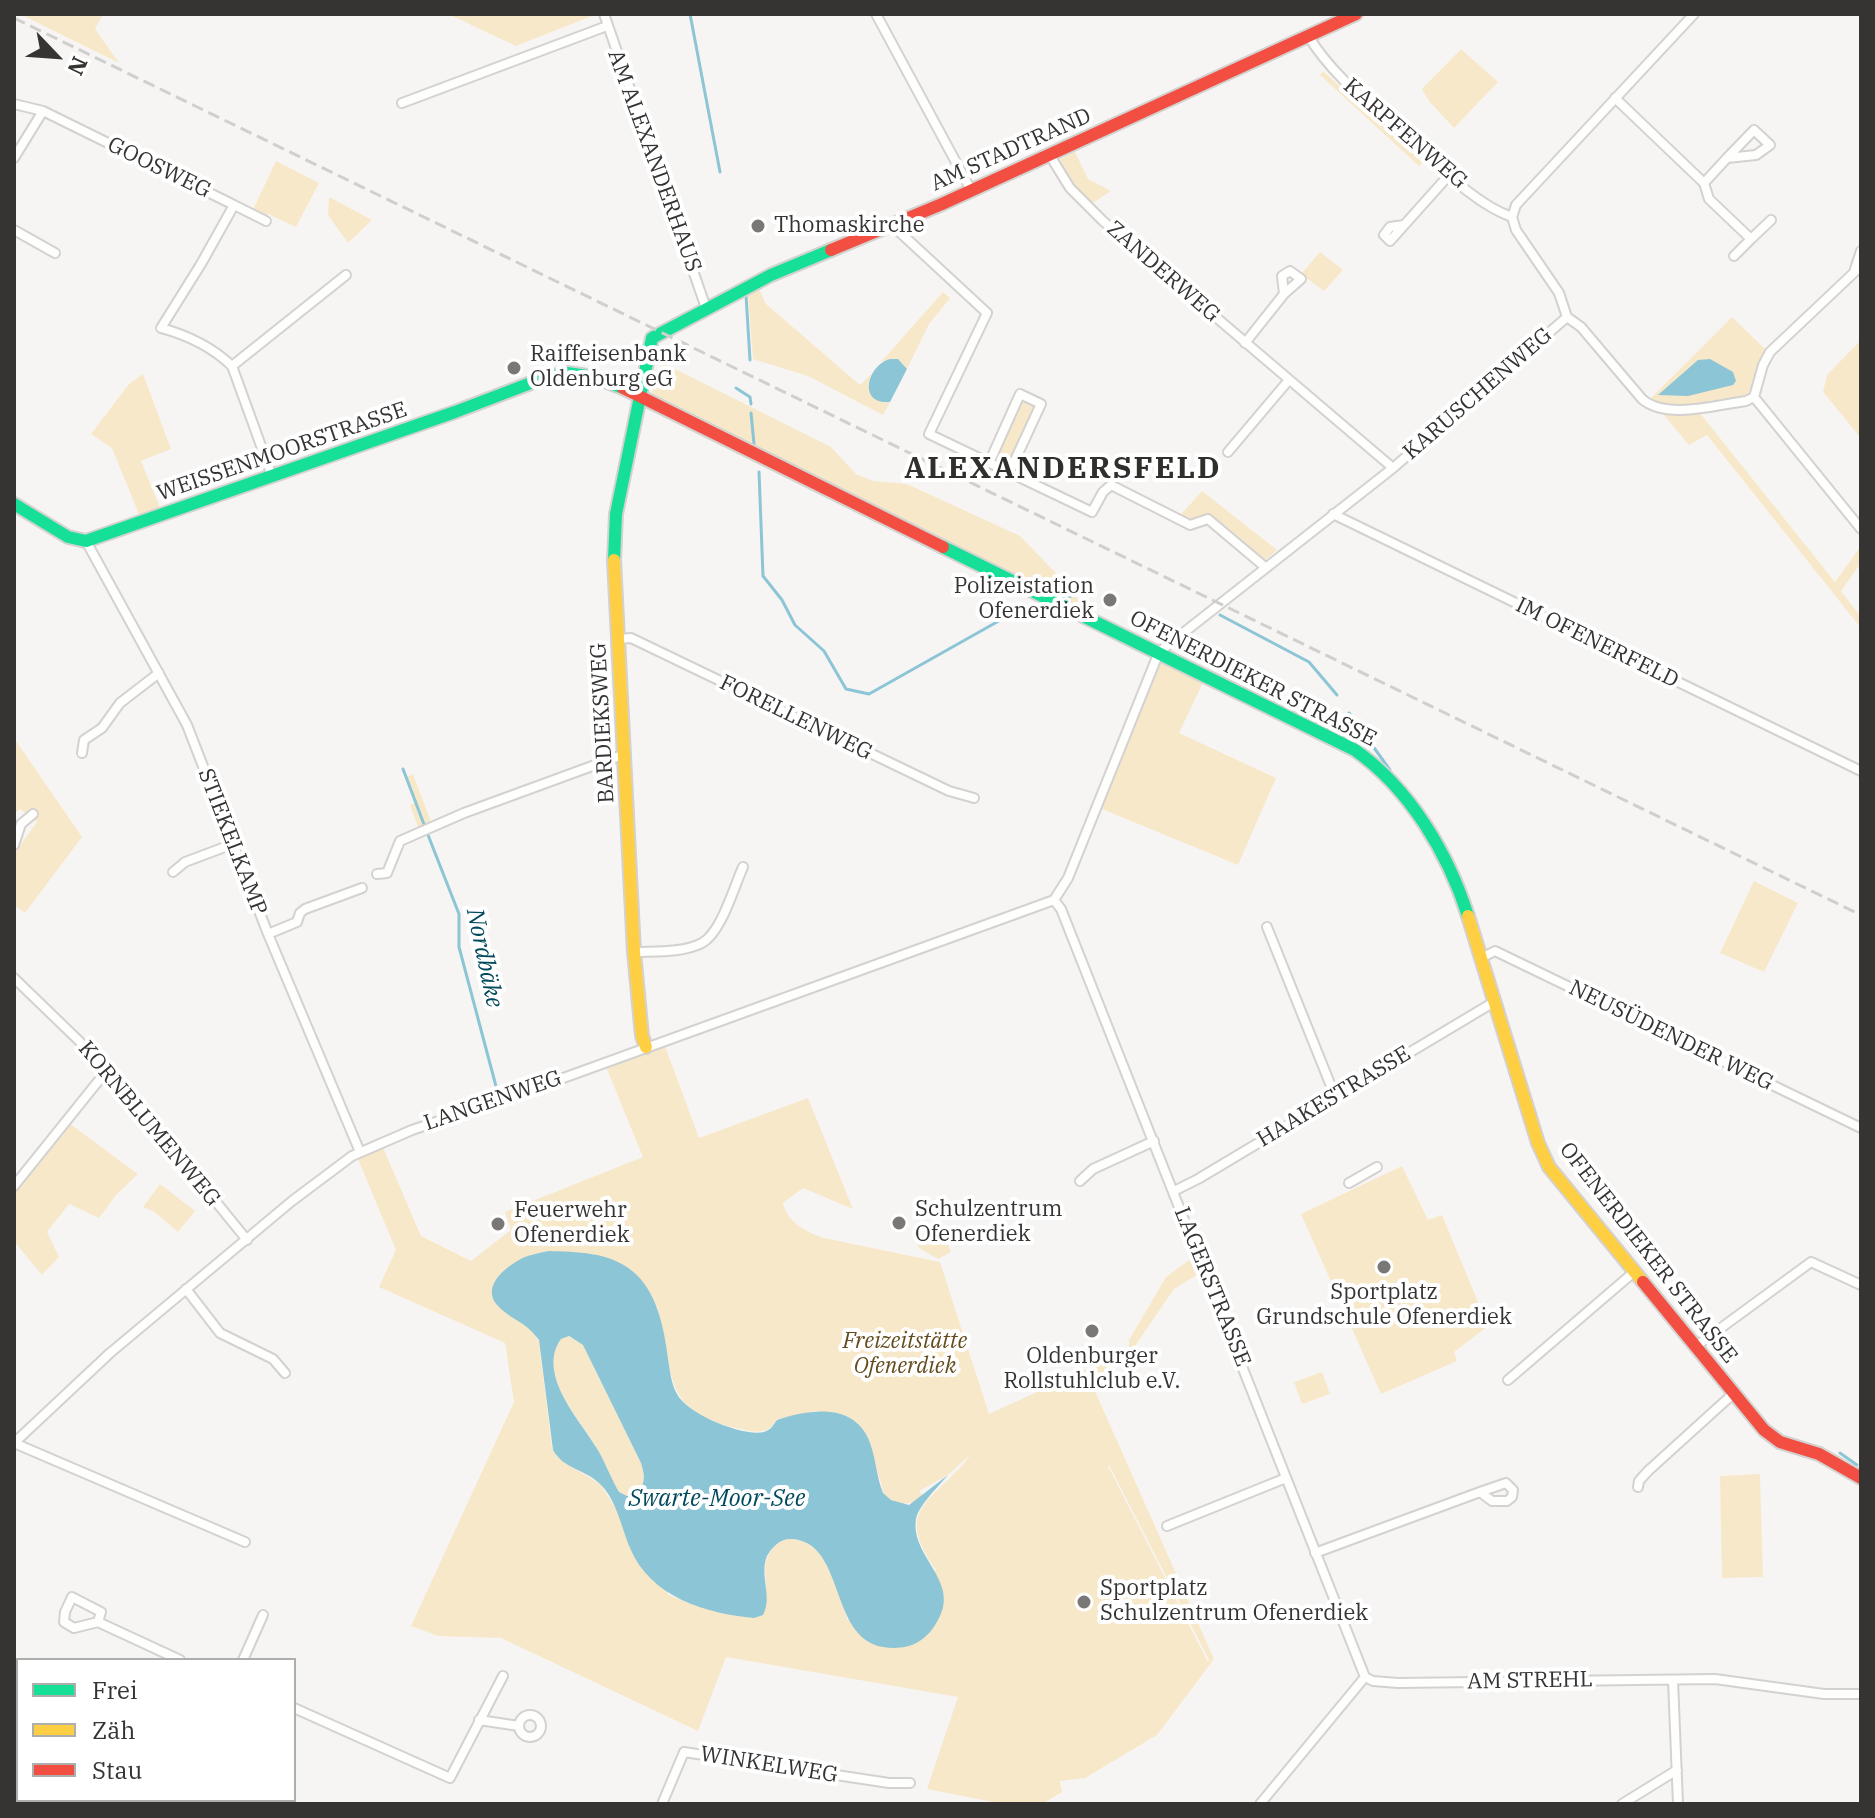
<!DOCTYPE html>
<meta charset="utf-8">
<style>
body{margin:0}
#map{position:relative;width:1875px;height:1818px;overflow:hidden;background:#f7f5f3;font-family:"IBM Plex Serif",serif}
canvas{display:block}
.frame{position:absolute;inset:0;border:16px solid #353433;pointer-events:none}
.legend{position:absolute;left:16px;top:1658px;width:280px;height:144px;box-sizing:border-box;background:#fff;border:2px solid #aeaead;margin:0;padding:10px 14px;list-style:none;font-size:24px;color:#353433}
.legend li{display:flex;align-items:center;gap:16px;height:40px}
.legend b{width:40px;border:2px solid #aeaead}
.north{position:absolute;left:16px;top:16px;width:80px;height:80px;-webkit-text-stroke:6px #fff;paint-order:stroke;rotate:115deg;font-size:22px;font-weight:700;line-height:32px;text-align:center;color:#353433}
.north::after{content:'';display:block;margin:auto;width:28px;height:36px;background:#353433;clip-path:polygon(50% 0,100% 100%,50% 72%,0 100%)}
</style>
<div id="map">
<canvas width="1875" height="1818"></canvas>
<div class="frame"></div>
<ul class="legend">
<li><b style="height:10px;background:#16e098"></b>Frei</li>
<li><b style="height:10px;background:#ffcf43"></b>Zäh</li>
<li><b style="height:10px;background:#f24e42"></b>Stau</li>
</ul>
<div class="north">N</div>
</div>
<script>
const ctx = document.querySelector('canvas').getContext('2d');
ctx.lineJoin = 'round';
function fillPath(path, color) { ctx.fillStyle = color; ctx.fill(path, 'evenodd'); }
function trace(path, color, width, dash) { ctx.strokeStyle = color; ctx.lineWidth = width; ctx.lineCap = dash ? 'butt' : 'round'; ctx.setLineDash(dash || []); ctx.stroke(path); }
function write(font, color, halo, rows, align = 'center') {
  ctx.font = font + ' "IBM Plex Serif",serif'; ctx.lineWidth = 8; ctx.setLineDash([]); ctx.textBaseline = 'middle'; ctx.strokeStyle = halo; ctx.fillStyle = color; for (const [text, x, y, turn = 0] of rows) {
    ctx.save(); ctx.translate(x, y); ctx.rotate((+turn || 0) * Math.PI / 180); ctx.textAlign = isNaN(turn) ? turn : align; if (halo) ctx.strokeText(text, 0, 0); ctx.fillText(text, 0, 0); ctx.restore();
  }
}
fillPath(new Path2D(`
 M20,14H103L95,29L119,63Z
 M448,14H597L516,46Z
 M1461,49L1498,82L1454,128L1429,101L1422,89Z
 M1323,71L1423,163L1419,166L1320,75Z
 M1075,152L1088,179L1111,191L1091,204C1079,193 1060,175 1061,159Z
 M276,161L319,183L296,227L268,214L260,218L251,214Z
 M329,197L372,220L348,243L328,215Z
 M1320,252L1343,270L1324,291L1301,274Z
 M759,289L766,304L860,385L871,374L868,386L884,403L890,402L883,415L808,376L753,359L748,295Z
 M943,292L950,298L929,324L907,369C901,360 892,358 881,362Z
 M1732,317L1766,350L1753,388L1744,397L1680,407L1655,403L1651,398Z
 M1861,340V438L1823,392L1827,375Z
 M665,364L831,447L856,474L873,481L907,484L1020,536L1071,589L1086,611L651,404L655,370Z
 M143,374L171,449L141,461L163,515L142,522L112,448L91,434L129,384Z
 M1020,394L1041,404L1009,473L989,463Z
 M1695,407L1835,582L1861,546V563L1841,591L1861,617V628L1707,435L1689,445L1659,409Z
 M1202,491L1277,550L1265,560L1208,519L1190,525L1177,519Z
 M1159,652L1206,676L1179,733L1276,778L1238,865L1097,807Z
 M14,738L82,837L25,913L14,905V854L37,822L20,809L14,814Z
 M413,774L433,827L420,833L410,805L416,802L406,777Z
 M1754,881L1798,903L1764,972L1720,953Z
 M665,1046L699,1138L808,1098L853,1209L803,1188L783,1203C787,1222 806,1232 824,1238L940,1262L989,1414L1129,1350V1340L1166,1277L1192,1258L1198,1274L1174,1289L1126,1359L1090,1380L1214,1659L1157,1735L1085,1778L1060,1781L1062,1792L1042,1804H1003L927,1789L958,1697L726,1657L698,1731L501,1638L438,1636L411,1626L514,1402L505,1343L379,1287L396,1250L356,1154L381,1143L421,1236L471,1261L511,1230L505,1212L643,1157L606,1067ZM657,1307C676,1377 659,1413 745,1430C760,1433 769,1433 777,1419L816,1411L858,1424L867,1436L884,1494C898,1507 908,1506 924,1497L919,1491L948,1475L971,1454C935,1503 891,1506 936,1570L848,1620C837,1592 827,1537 789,1539C778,1540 770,1549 767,1558C763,1569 767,1579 766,1590C766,1599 758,1610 754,1618L696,1606L669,1595L601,1485C585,1472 563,1467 552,1449L539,1342L531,1329L510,1315ZM1109,1465L1209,1660L1208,1662L1108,1466Z
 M66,1121L138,1174L117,1194L99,1218L69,1204L47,1232L59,1257L42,1275L14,1241V1186Z
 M1402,1166L1428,1220L1442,1215L1488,1326L1454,1352L1457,1361L1381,1394L1301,1214Z
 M160,1184L195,1211L178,1232L153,1211L143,1207Z
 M939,1223L951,1252L938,1259L919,1248L916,1238Z
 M568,1336L583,1345L641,1463C645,1476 646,1484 636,1496H627L619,1492C610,1477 605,1461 596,1447C580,1419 536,1374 561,1339Z
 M1322,1372L1330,1394L1302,1404L1294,1382Z
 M1760,1474L1763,1577L1722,1578L1720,1476Z`), '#f8e8ca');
fillPath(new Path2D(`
 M890,359H898L907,369L890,402C858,405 866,366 890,359Z
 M1710,359L1733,372L1736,381L1733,385L1688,396L1658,395L1698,360Z
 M549,1251C577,1252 608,1252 631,1270C657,1290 664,1328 668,1359C670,1370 671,1384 677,1394C687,1414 743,1437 764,1432C771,1430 773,1425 777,1420C807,1410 851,1402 868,1438C876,1456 876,1476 883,1493L891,1500L909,1505L948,1475C938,1487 919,1505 916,1519C910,1557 961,1581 938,1620C933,1629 928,1636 918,1642C908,1648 895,1649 883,1647C828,1638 846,1540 790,1539C780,1539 772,1547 767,1556C759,1575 773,1597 763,1615L754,1618C707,1614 650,1597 630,1548C622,1529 617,1502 602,1486C587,1469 564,1470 553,1450L539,1340C525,1321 515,1322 500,1308C480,1290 501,1270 519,1260C527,1255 539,1253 549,1251ZM569,1336L583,1345L641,1463C645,1476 646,1484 636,1495L627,1496L619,1492C610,1477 605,1461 596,1447C580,1420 536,1374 561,1339Z`), '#8cc5d5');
trace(new Path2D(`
 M690,14L720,172
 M746,295L750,360
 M736,388L750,397L751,404
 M751,413L754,444
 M759,472L763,576L782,600L795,625L824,651L846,689L869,694L1020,609
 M1060,598L1071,596
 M1220,615L1309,662L1337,695
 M1349,713L1390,770
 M403,769L425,827
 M428,835L459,914V947L497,1090
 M1840,1453L1857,1465`), '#8cc5d5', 3);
const street = new Path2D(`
 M604,14L706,308
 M876,14L971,190
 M1309,37C1333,76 1370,104 1404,135C1435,162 1474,204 1512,217
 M1615,98L1704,183L1727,158L1756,155L1770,145L1754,130L1727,158
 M402,103L607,26
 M14,104L43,111L234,205L201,264L161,328C187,335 212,347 232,366L272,476
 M1049,154L1070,188L1103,221L1393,468
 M14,158L43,111
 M1704,183L1709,199L1751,239L1734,256
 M234,205L266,221
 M892,225L987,313L929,434L1092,512L1103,492L1111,485L1190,525L1208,519L1265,567
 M1404,225L1390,227L1384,235L1390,241L1449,175
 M14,230L55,253
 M1751,239L1771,220
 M1855,269L1861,251
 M1567,317L1581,327L1642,399C1666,420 1716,405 1746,401L1754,397L1861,529
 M1245,343L1284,294L1301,279L1290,271L1282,276L1284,294
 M232,366L346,275
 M1754,397L1763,365L1770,352L1861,266
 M1228,452L1288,381
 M989,463L1020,394L1041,404L1009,473
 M1333,514L1861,771
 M86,541L187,725L268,934L360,1152
 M619,639L631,638L949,791L974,798
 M82,753L84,740L102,728L120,703L159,673
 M14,845L21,824L33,814
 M173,872L185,862L233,844
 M377,874L387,873L400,841L464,813L625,754
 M1054,900L1068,878L1159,652L1393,468L1567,317L1559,293L1516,230L1512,217L1516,205L1694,14
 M1054,900L1061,909L1365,1677
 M1267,927L1335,1096
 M268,934L297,922L300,913L305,909L362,888
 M634,952C654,951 683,953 702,943C721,933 734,887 743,867
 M1481,958L1495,951L1861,1128
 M14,978L108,1069L247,1240
 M1080,1181L1093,1169L1154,1141
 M1349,1183L1377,1167
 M14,1186L108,1069
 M1174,1191L1198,1179L1494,1002
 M186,1289L220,1333L273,1359L285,1373
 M1695,1347L1811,1262L1861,1285
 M1508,1380L1634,1272
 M14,1443L110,1353L292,1201L352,1156L412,1130L533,1089L1054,900
 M14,1443L245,1542
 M1638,1487L1639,1481L1648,1471L1734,1393
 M1167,1526L1286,1478
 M1315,1553L1480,1492L1492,1501H1507L1512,1497L1513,1490L1506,1483L1480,1492
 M98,1622L101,1612L72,1597L65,1612L64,1622L74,1628L98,1622L180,1660
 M243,1660L263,1615
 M1365,1677L1373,1681L1398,1683L1715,1679L1824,1694H1861
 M1673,1680L1678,1804
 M294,1708L450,1778L503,1676
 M519 1726a11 11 0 1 1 22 0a11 11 0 1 1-22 0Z
 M479,1720L519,1726
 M14,1735L18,1737
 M159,1800L168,1804
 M186,1804L187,1800
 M662,1804L684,1752L889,1783H910
 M1260,1804L1365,1677
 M1622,1804L1677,1770`);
const fast = new Path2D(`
 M14,504L68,537L86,541L455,412L544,378L567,373L594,377L623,388
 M943,547L1355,750C1410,789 1448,853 1468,916
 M614,560L616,514L652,338L771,275L831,250`);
const slow = new Path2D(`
 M614,560L634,952L642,1036L646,1047
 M1468,916L1538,1143L1549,1167L1643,1282`);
const jam = new Path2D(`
 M831,250L942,204L1356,14
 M623,388L943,547
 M1643,1282L1764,1430L1780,1442L1819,1454L1861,1478`);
trace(street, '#d3d2d0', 12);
trace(fast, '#d3d2d0', 16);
trace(slow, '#d3d2d0', 16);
trace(jam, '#d3d2d0', 16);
trace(street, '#fefefd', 8);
trace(fast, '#16e098', 12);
trace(slow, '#ffcf43', 12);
trace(jam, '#f24e42', 12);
trace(new Path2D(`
 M14,18L1861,915`), '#cfcfce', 3, [12, 6]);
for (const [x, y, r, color] of [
 [758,226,8,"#797876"],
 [514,368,8,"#797876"],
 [1110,600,8,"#797876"],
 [899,1223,8,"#797876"],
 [498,1224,8,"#797876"],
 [1384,1267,8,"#797876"],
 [1092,1331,8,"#797876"],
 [1084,1602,8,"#797876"]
]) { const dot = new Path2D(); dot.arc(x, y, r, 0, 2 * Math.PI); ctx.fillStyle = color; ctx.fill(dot); trace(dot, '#fff', 3); }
write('22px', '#353433', '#fff', [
 ["KARPFENWEG",1405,134,41],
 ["AM STADTRAND",1011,150,-24],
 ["AM ALEXANDERHAUS",654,161,70],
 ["GOOSWEG",159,168,26],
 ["ZANDERWEG",1163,272,41],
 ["KARUSCHENWEG",1478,394,-41],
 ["WEISSENMOORSTRASSE",282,452,-19],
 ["IM OFENERFELD",1597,643,26],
 ["OFENERDIEKER STRASSE",1253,679,27],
 ["FORELLENWEG",796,718,26],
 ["BARDIEKSWEG",603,723,-93],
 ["STIEKELKAMP",232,842,69],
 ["NEUSÜDENDER WEG",1671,1036,26],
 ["HAAKESTRASSE",1334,1097,-31],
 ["LANGENWEG",493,1101,-19],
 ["KORNBLUMENWEG",149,1124,50],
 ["OFENERDIEKER STRASSE",1648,1253,52],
 ["LAGERSTRASSE",1212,1287,68],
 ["AM STREHL",1530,1681,-1],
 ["WINKELWEG",769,1765,9]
]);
write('22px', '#353433', '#fff', [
 ["Thomaskirche",774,226],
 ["Raiffeisenbank",530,355],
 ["Oldenburg eG",530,380],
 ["Polizeistation",1094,587,"right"],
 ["Ofenerdiek",1094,612,"right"],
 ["Schulzentrum",915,1210],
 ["Ofenerdiek",915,1235],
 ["Feuerwehr",514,1211],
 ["Ofenerdiek",514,1236],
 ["Sportplatz",1384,1293,"center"],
 ["Grundschule Ofenerdiek",1384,1318,"center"],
 ["Oldenburger",1092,1357,"center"],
 ["Rollstuhlclub e.V.",1092,1382,"center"],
 ["Sportplatz",1100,1589],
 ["Schulzentrum Ofenerdiek",1100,1614]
], 'left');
write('italic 22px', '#624c1d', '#fff', [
 ["Freizeitstätte",905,1342],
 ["Ofenerdiek",905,1367]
]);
write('italic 24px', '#004a5c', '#fff', [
 ["Nordbäke",484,958,78],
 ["Swarte-Moor-See",717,1499]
]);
ctx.letterSpacing = '2px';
write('bold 30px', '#302f2c', '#fff', [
 ["ALEXANDERSFELD",1063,469]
]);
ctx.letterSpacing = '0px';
</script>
